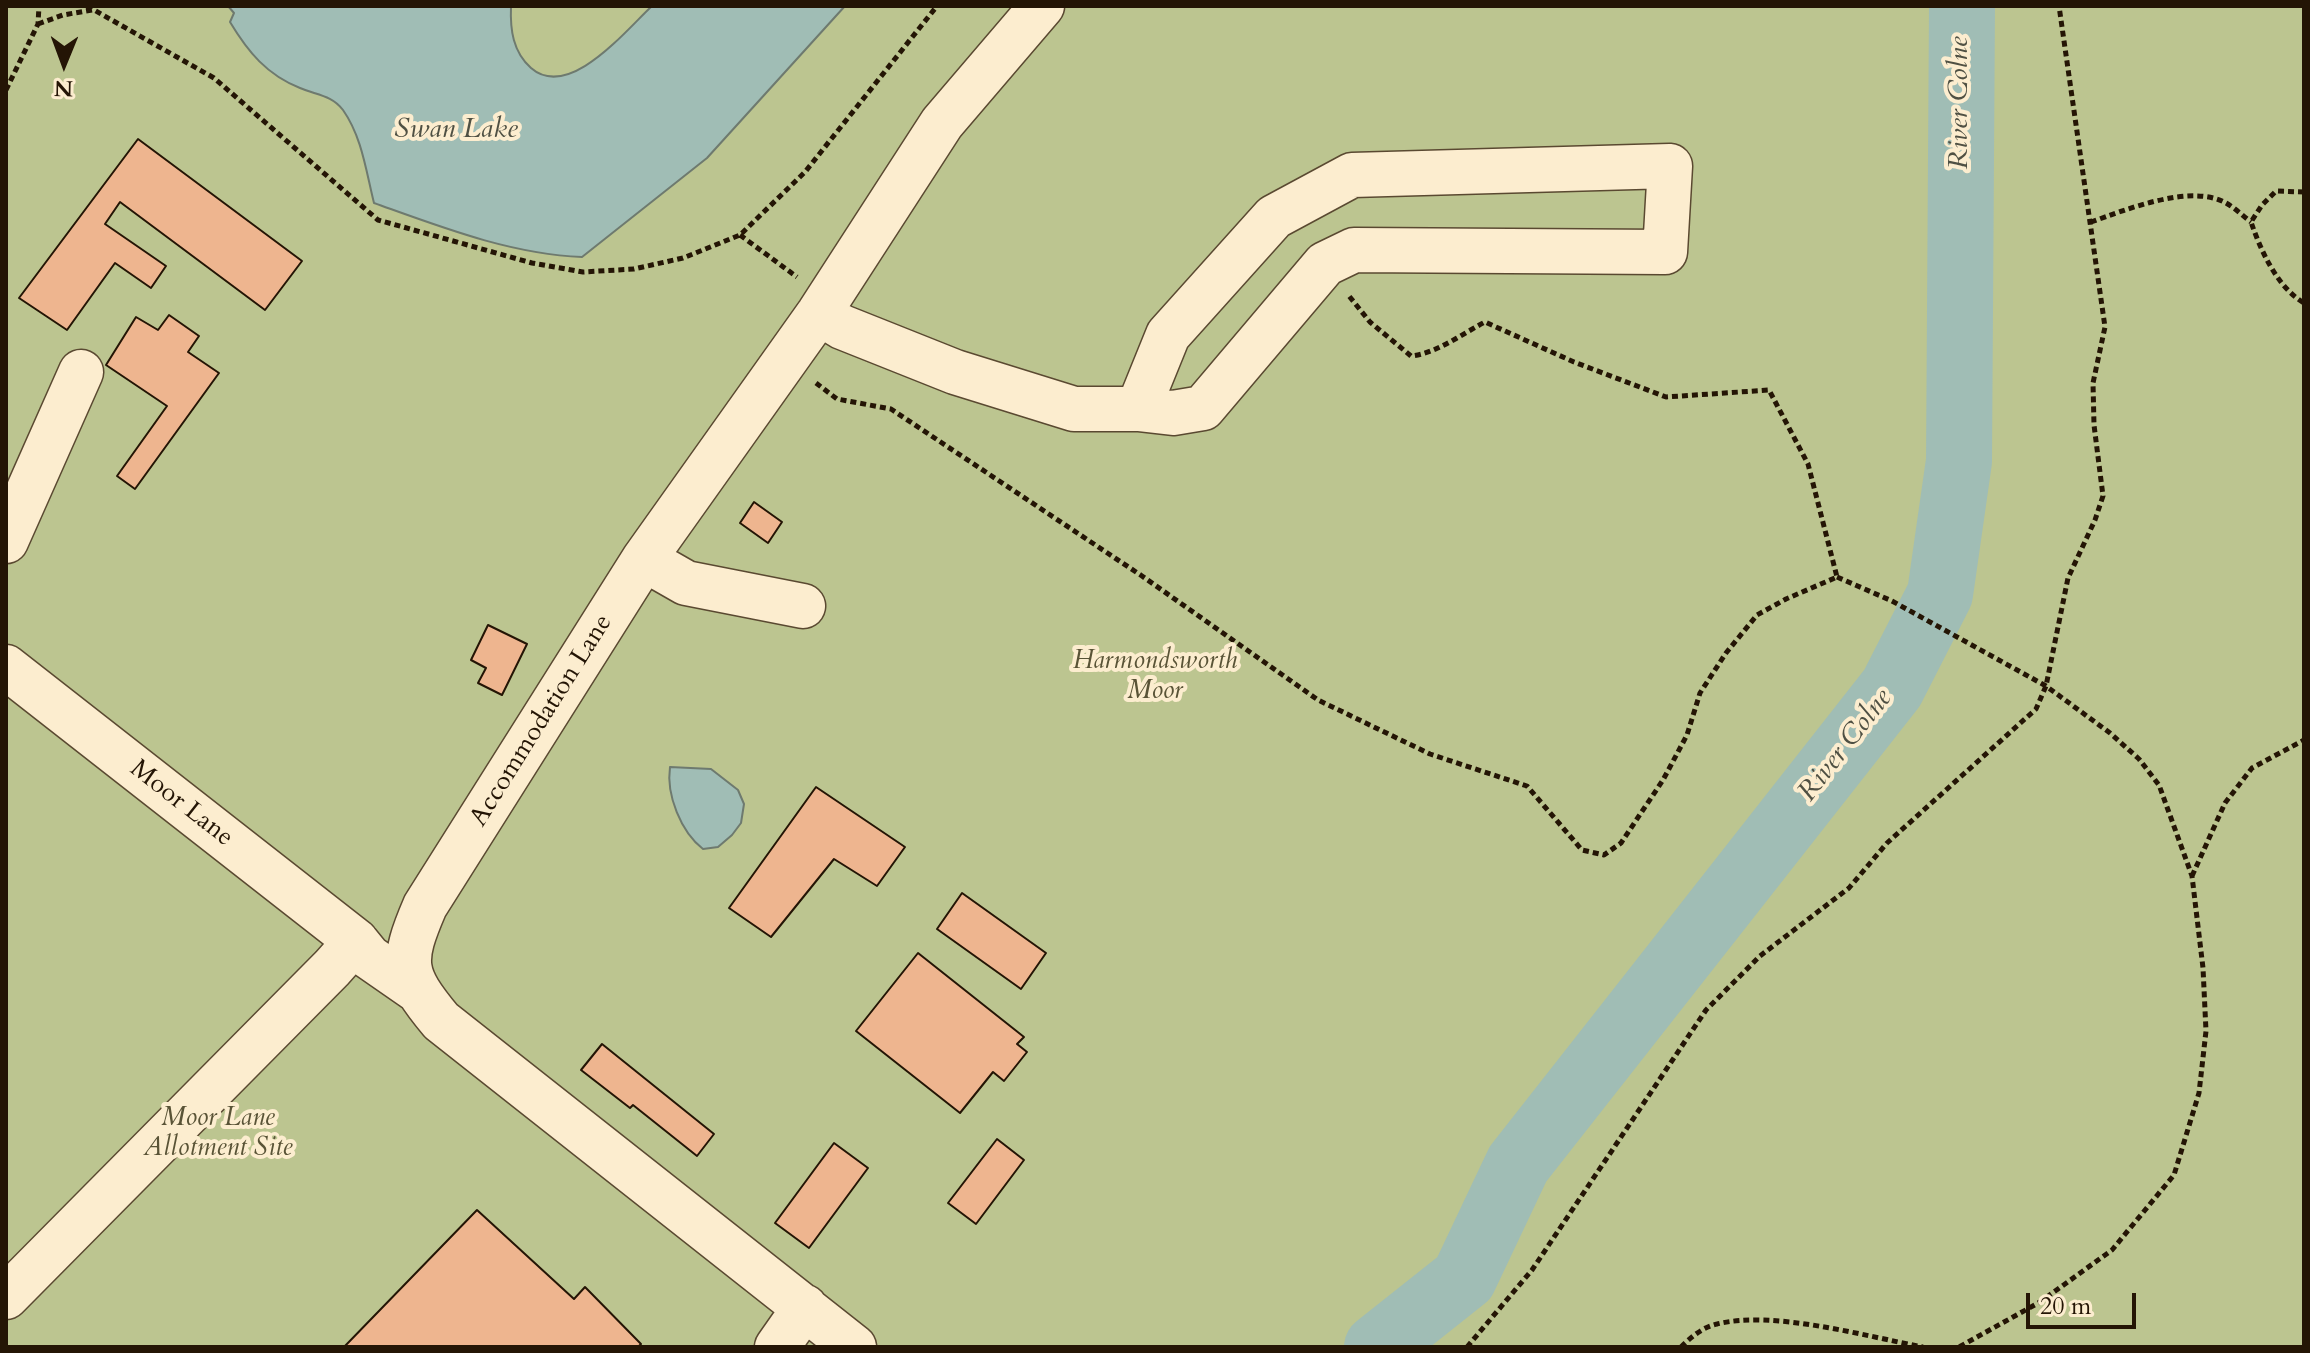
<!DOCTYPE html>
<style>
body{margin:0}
#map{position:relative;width:2310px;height:1353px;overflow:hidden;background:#fbe4b5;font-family:Cardo,serif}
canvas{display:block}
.frame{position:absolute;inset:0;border:8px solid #241505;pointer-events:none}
.north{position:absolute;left:24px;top:24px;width:80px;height:80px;-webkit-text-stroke:6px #fcedcf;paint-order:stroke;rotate:181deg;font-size:22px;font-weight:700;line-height:32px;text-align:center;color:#241505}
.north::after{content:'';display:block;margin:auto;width:28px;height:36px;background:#241505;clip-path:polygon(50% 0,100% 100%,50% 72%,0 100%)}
.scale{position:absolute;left:2026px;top:1293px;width:110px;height:36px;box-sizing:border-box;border:4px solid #241505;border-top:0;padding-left:10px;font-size:24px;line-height:28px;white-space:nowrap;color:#241505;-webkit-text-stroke:6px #fcedcf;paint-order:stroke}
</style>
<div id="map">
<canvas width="2310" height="1353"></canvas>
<div class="frame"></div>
<div class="north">N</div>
<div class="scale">20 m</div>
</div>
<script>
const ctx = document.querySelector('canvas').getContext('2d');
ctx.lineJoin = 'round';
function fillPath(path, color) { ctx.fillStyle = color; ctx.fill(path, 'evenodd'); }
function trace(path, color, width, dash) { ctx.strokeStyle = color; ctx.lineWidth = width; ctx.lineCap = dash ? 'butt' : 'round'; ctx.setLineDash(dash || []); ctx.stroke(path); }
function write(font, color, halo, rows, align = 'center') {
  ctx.font = font + ' Cardo,serif'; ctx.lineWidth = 8; ctx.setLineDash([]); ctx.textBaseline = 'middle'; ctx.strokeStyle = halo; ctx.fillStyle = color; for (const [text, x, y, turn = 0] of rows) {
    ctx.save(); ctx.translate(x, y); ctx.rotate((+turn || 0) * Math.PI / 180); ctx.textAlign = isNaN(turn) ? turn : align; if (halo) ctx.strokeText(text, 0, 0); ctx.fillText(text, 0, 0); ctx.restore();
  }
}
fillPath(new Path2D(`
 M6,6H2304V1347H6Z`), '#bcc590');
const water = new Path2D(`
 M228,6H511C510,30 513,52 531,68C569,101 625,31 652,6H845L707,158L582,257C510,254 441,227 374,203C366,171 362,137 343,110C332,95 316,95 300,88C267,75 248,52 230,22L234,13Z
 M670,767L711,769L738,790L744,804L741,823L732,835L718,847L703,849C681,832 666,795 670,767Z`);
fillPath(water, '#a0bdb5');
trace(water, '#6e7a6f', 2);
trace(new Path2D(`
 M1377,1347L1464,1278L1518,1164L1892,688L1940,594L1959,461L1962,6`), '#a0bdb5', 66);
const building = new Path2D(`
 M138,139L302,261L265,310L120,202L105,224L166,266L151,288L115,263L67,330L19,298Z
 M169,315L199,336L188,352L219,373L135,489L117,476L167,406L106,365L136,317L158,330Z
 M754,502L782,522L768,543L740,523Z
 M488,625L527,644L502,695L478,683L486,668L471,660Z
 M816,787L905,847L877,886L834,859L771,937L729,908Z
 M962,893L1046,953L1021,989L937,929Z
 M918,953L1024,1037L1017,1044L1027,1052L1004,1081L993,1072L960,1113L856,1031Z
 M602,1044L714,1134L697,1156L633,1105L630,1108L581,1070Z
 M997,1139L1024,1160L976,1224L948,1203Z
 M834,1143L868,1168L809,1248L775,1223Z
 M477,1210L574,1299L585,1287L641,1344L638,1347H344Z`);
fillPath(building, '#eeb58f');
trace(building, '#241505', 2);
const minor = new Path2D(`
 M819,313L842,327L955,372L1074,409H1138L1173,413L1203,408L1325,264L1354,250L1665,252L1670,166L1352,175L1274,217L1168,335L1138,409
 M6,541L81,372
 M644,559L686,583L803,606
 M6,667L356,941L369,957L418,991
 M6,1297L332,968L356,941
 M777,1347L805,1307
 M854,1347L441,1021C402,974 401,962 425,906L644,559L819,313L942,123L1042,6`);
trace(minor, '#5a4931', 47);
trace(new Path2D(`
 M87,6L214,78L378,220L532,263L583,272L634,269L683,258L740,235L805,172L937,6
 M38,24L63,15L92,10
 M6,90L38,24L39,6
 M2304,192L2276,191L2262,205L2251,222C2261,251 2277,287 2304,303
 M2091,222C2125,210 2191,183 2226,203C2235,208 2243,216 2251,222
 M740,235L797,277
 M816,383L837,399L891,409L1142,576L1318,700L1430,754L1527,786L1582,850L1604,855L1621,843L1663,780L1687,735L1700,693L1726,653L1757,615L1786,599L1837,577L1808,464L1769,390L1666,397L1574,362L1485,322C1462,334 1435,354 1411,356L1370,322L1349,296
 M1837,577L1892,601L2046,686L2110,733L2139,759L2159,785L2192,876L2203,968L2206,1031L2199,1093L2174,1175L2112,1250L2040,1302L1959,1347
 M2192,876L2225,803L2252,768L2304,740
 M1467,1347L1532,1270L1706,1010L1760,956L1849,888L1887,843L2036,709L2046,686L2068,578L2095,520L2103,496L2094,425L2093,383L2105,327L2059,6
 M1681,1347C1691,1337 1703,1327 1717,1324C1774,1310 1864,1336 1923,1347`), '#241505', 5, [6, 4]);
trace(minor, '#fcedcf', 44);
write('italic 26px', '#595336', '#fcedcf', [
 ["Harmondsworth",1155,662],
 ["Moor",1155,692],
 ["Moor Lane",218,1119],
 ["Allotment Site",218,1149]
]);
write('26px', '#241505', '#fcedcf', [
 ["Accommodation Lane",542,721,-58],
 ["Moor Lane",181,804,38]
]);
write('italic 28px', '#4f5043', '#fcedcf', [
 ["River Colne",1961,103,-90],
 ["Swan Lake",456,131],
 ["River Colne",1846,746,-52]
]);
</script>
